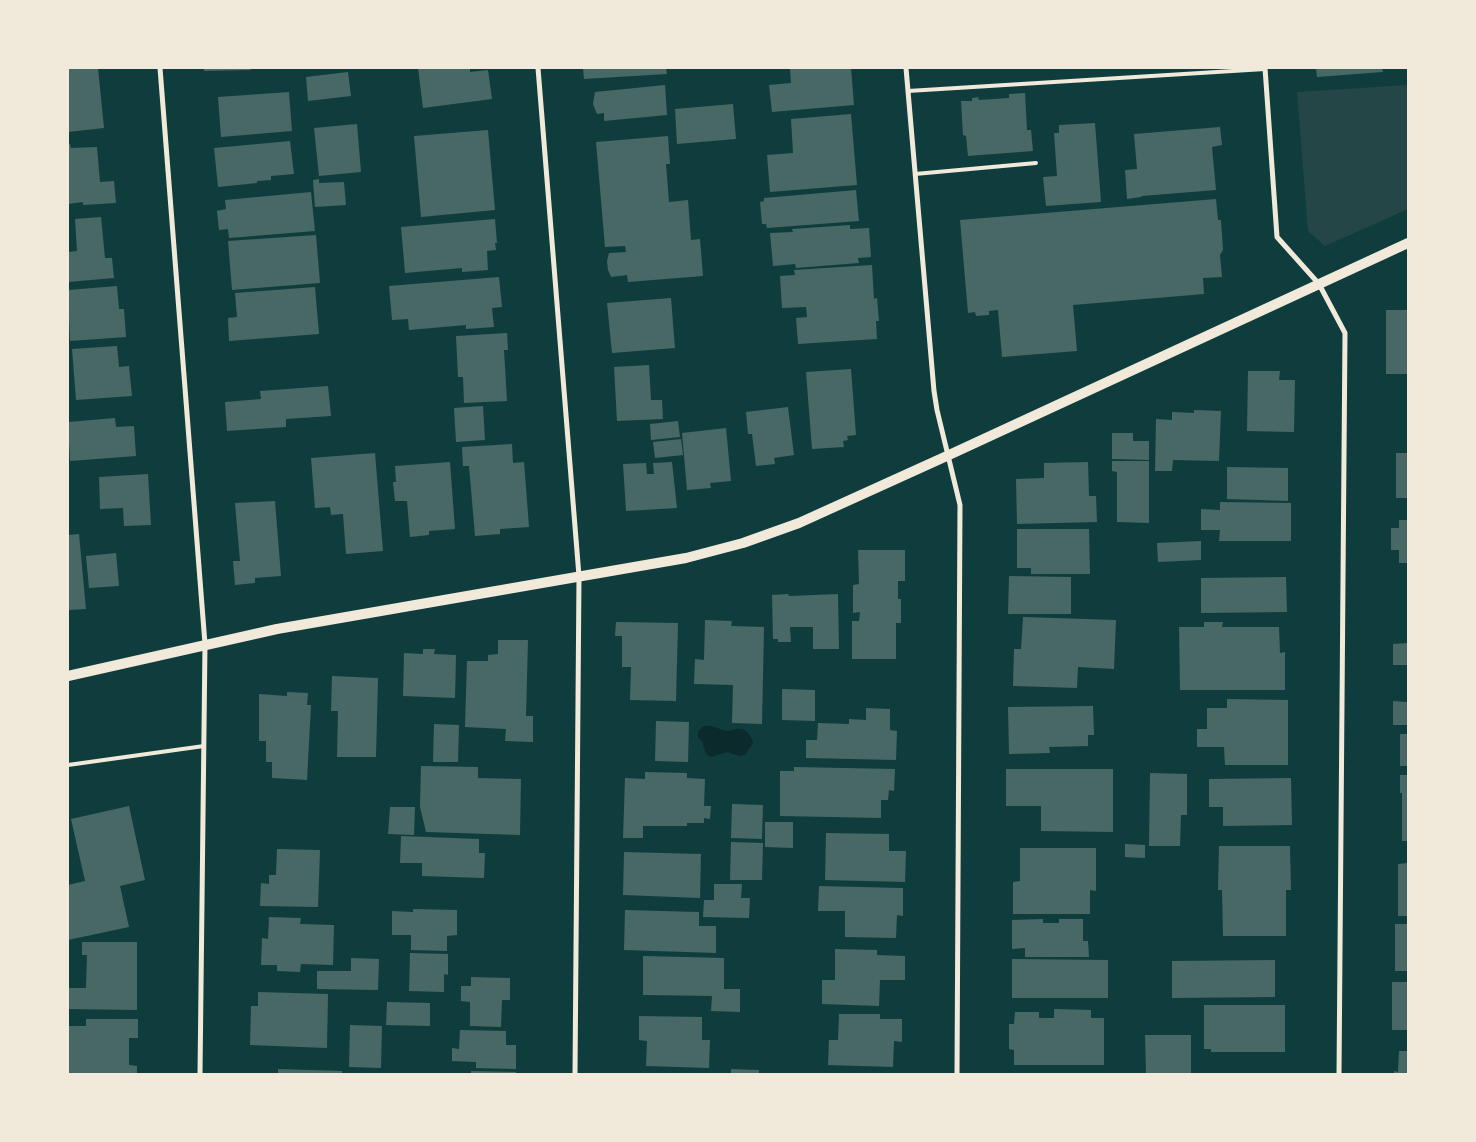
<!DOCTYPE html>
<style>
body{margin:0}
#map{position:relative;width:1476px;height:1142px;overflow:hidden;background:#0f3d3e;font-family:"Golos Text",sans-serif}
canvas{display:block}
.frame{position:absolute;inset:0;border:69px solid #f1e9da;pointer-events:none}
</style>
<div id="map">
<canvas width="1476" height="1142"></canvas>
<div class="frame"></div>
</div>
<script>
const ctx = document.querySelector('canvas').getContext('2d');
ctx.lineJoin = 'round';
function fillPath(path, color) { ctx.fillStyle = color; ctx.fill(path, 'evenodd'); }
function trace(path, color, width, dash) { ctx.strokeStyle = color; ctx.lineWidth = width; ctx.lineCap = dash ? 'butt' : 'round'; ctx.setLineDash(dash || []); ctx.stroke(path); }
fillPath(new Path2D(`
 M1408,85V209L1325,246L1308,231L1297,92Z`), '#244646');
fillPath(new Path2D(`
 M704,726C713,725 719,730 728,731C732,731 736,728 740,729C747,729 752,737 753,743L745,755L739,756L728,752L711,757L706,754L702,741L698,738V731Z`), '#0a2a2b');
fillPath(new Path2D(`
 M82,68H98L104,128L68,132V69Z
 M204,68H251V70L204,71Z
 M418,68H470V72L488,70L492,99L423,108Z
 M583,68H666L667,74L584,79Z
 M790,68H851L854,105L772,112L769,85L791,83Z
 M1316,68H1382L1383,72L1317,77Z
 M348,72L351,96L308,101L306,77Z
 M665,85L667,115L604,121V113L597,114L593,104L595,92Z
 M289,92L292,131L221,137L218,97Z
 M1025,93L1027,130H1031L1033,151L968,156L966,136L963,135L961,101H972V98L978,97L979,100L1009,98V94Z
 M733,104L736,139L677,144L675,109Z
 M851,114L857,185L770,192L767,155L793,153L791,119Z
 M1095,123L1101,202L1046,206L1043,177L1057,176L1054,133H1059V125Z
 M357,124L361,172L319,176L314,128Z
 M1220,127L1222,145L1212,147L1216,190L1142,196L1141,197L1127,199L1125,170L1137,169L1134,134Z
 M488,130L495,210L421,217L414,136Z
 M668,136L670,164H666L669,202L688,200L691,240L700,239L703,276L628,282L627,275L611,277L608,270L607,261L609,253L626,252L625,246L605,247L596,142Z
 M290,141L294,174L271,176V180L257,181V183L218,187L214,148Z
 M68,144H70L71,148L97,147L100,182L114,181L116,203L83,205V202L68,204Z
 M319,179V183L344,182L346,205L315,207L313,180Z
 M856,190L859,221L767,228L766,224H762L760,202L764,201V198Z
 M311,192L315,231L229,238L228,229L219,230L217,211L226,209L225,200Z
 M1216,199L1218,220H1221L1223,250L1220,255L1222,277L1203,278L1204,294L1073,305L1077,351L1002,357L998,310L989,311V315L976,316L975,312L968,313L960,220Z
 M101,217L105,258H112L114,278L68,282V252L77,251L75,219Z
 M495,219L497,243H495L496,250L487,251L488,270L462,272V268L405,273L401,227Z
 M850,225V229L869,228L871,257L858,258L859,263L796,268L795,264L773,266L770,233L793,232L792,229Z
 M316,235L320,283L232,290L228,241Z
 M872,265L874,299L877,298L879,321H876L877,339L798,344L796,318L807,317L806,307L782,308L780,276L795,275L794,270Z
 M499,277L502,307L492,308L494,327L466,329V325L409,330L408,319L392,320L389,286Z
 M117,286L119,309H124L126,337L70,341L68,290Z
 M315,287L319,334L229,341L228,318L237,317L235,293Z
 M671,298L675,348L612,353L607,303Z
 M1386,310H1408V374H1386Z
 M507,333L508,350H504L507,401L464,403L463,377H458L456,336Z
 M117,346L119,367L129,366L132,396L76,400L72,349Z
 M649,365L651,400H662L663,419L617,421L614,367Z
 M851,369L856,435L847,436L848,440L843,441L844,447L812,449L806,372Z
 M1248,371H1280L1279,380H1295L1294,432L1247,431Z
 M328,386L331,416L286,419V427L227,431L225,402L261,399L260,391Z
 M483,406L485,440L456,442L454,408Z
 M788,407L794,455L774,458L775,464L756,466L752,434H748L746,412Z
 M1194,410L1221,411L1219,461L1173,460L1172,471H1155L1156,419L1172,420V412L1194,413Z
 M115,418L116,427L134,426L136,456L70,461L68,422Z
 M678,421L680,437L651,440L650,424Z
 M726,428L731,481L710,483L711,488L687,490L682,433Z
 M1112,433H1133V441H1149V460L1112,459Z
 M681,439L683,455L655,458L653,442Z
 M512,444L513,463L524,462L529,527L500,529V534L475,536L469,466H463L462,447Z
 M375,453L383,551L346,554L343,514L331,515L330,507L315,508L311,458Z
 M1396,453H1408V498H1396Z
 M1112,461H1149V523L1117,522V472L1112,471Z
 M450,462L455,529L429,531V535L410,537L407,501H395L393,482H396L395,466Z
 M672,462L677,508L626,511L623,464L646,463L647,474H654L653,463Z
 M1088,462L1089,496H1096L1097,522L1017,524L1016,479L1044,478V463Z
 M1227,467L1288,468V501L1227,499Z
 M148,474L151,525L124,526L123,508L100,509L99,477Z
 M275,501L281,576L255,578V583L235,585L233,561H240L235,503Z
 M1220,502L1291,503V541H1219L1220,530H1201V509L1220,510Z
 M1399,520H1408V563H1399V550H1391V528H1399Z
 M1017,529H1089L1090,574H1031V568H1017Z
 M79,534L86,609L68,610V535Z
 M1201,541V560L1158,562L1157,543Z
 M858,550H905V581H898V599H901V623H896V659H852V621H859L860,612L853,613V585L859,584Z
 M116,553L119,586L89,588L86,556Z
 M1009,576L1071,577V614H1008Z
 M1286,577L1287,612L1201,613V578Z
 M788,594L789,596L838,594L839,649H813V627H790L791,642H778V639H773L772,595Z
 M1023,617L1116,620L1114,669L1078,667L1077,688L1013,686L1014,649H1021Z
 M705,620L732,621L731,626L764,627L762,724L732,723L733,685L694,684L695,659L704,660Z
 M616,622L678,623L676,701L630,700L631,667H622V636H615Z
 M1204,622H1223L1222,627H1279L1280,653L1285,652V690H1180L1179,627H1204Z
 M498,640H528L526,716H533V742L505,741L506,729L465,727L467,661H488V655L498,654Z
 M1408,643V665H1393V644Z
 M423,649H435L434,654L456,655L455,698L403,696L404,653L423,654Z
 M332,676L378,678L376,757H337L338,711H331Z
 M782,689L815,690V721L782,720Z
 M287,692L308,693L307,705H311L307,780L272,778V762H266V741H259V694L287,696Z
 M1227,699L1288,700V765H1225L1224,747H1197V729H1207V708H1227Z
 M1393,701L1408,702V725H1393Z
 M1093,706L1094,735H1088V746L1049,747L1050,753L1009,754L1008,707Z
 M866,708L890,709V730L897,731L896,760L806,758V740H817L818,723L849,724V719L866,720Z
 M656,721L689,722L688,762L655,761Z
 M434,724L459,725L458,762H433Z
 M1400,734H1408V766H1400Z
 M421,766L478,767V778L521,779L520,835L426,832L420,807Z
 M794,767L895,769L894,791L889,790L888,800H881V818L780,816V771H794Z
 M1006,769H1113V832L1041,831V806H1006Z
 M645,772L687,773V778L705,779L704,806H711L710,819L704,818V823H687V826H643V838H623L625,778L645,779Z
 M1150,773L1187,774V815H1181L1180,846H1149Z
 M1400,775H1408V841H1402V793H1400Z
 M1291,778L1292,825L1223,826V807H1209V779Z
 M732,804L763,805L762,839L731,838Z
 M129,806L145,880L120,886L129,927L68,940V885L85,881L71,819Z
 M390,807H415L414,835L388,834Z
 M765,822H793V848L765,847Z
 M826,833L889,834V851H906L905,882L825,880Z
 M401,836L479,839V853H485L484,878L422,876V863H400Z
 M731,842L763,843L762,880H730Z
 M1125,844L1145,845V858L1125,857Z
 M1219,846H1290L1291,890H1286V936H1223L1222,890H1218Z
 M1020,848H1096V891L1090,890V914H1013V882L1020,881Z
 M277,849L320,850L318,907L260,906L261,883L269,884V875H276Z
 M624,852L701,854L700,898L623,895Z
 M1408,863V916H1398V864Z
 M714,884H742L741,898H750L749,918L703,917L704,900H714Z
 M819,886L903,888V916L897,915L896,938L845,937V911H818Z
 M413,909L457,910V935L447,936V951L411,950V935H392V911L413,912Z
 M625,910L699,912V926H716V953L624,950Z
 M269,917L301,918L300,924L334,925L333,965L301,964L300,972L277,971V965H261L262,938L268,939Z
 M1043,919V923H1059V919H1083V941H1088L1089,957H1025V948L1012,949V920Z
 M1395,924H1408V971H1395Z
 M82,942H137V1010L68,1009V988H86L87,955H82Z
 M835,949L877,950V955L905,956V980H880L879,1006L822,1004V980H835Z
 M410,953L448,954V975L444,974V992L409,991Z
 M643,956L724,958V989H740V1012L711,1011L712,996L643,995Z
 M351,958L379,959L378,990L317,989V971H351Z
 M1012,959L1108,960V998H1012Z
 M1275,960V997L1172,998V961Z
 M471,977L510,978V1000H502L501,1027L470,1026V1002L461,1001V986H471Z
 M1392,982H1408V1030H1392Z
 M258,992L328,994L327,1048L250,1045L251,1006H258Z
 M387,1002L430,1003V1026L386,1025Z
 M1204,1005H1285V1052H1211V1049H1204Z
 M1054,1009L1091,1010V1018H1104V1065H1014V1050L1009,1049V1024H1014L1015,1012H1039V1018H1054Z
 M839,1014H880V1019H902V1042L894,1041L893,1067L828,1065L829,1040H838Z
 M639,1016L702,1017V1040H710L709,1068L646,1066L647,1041L639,1040Z
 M86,1019H138V1038H129V1065L137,1066V1074H68V1026H86Z
 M350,1025L382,1026L381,1068L349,1067Z
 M460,1030L506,1031V1045H516V1069L476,1068V1062L452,1061V1048L459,1049Z
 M1145,1035H1191V1074H1146Z
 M1399,1051H1408V1074H1394V1071L1398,1072Z
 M278,1069L342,1071V1074H278Z
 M731,1069L759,1070V1074H731Z
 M471,1071L516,1072V1074H471Z`), '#486865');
trace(new Path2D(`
 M908,91L1265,69
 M915,174L1036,163
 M68,765L204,746`), '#f1e9da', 4);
trace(new Path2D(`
 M160,68L205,644L200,1074
 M538,68L579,576L575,1074
 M906,68L934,391L937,410L960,505L957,1074
 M1265,68L1277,237L1319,284L1345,333L1339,1074`), '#f1e9da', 5);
trace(new Path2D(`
 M68,676L277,629L686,558L743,543L799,523L949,455L1408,243`), '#f1e9da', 10);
</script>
